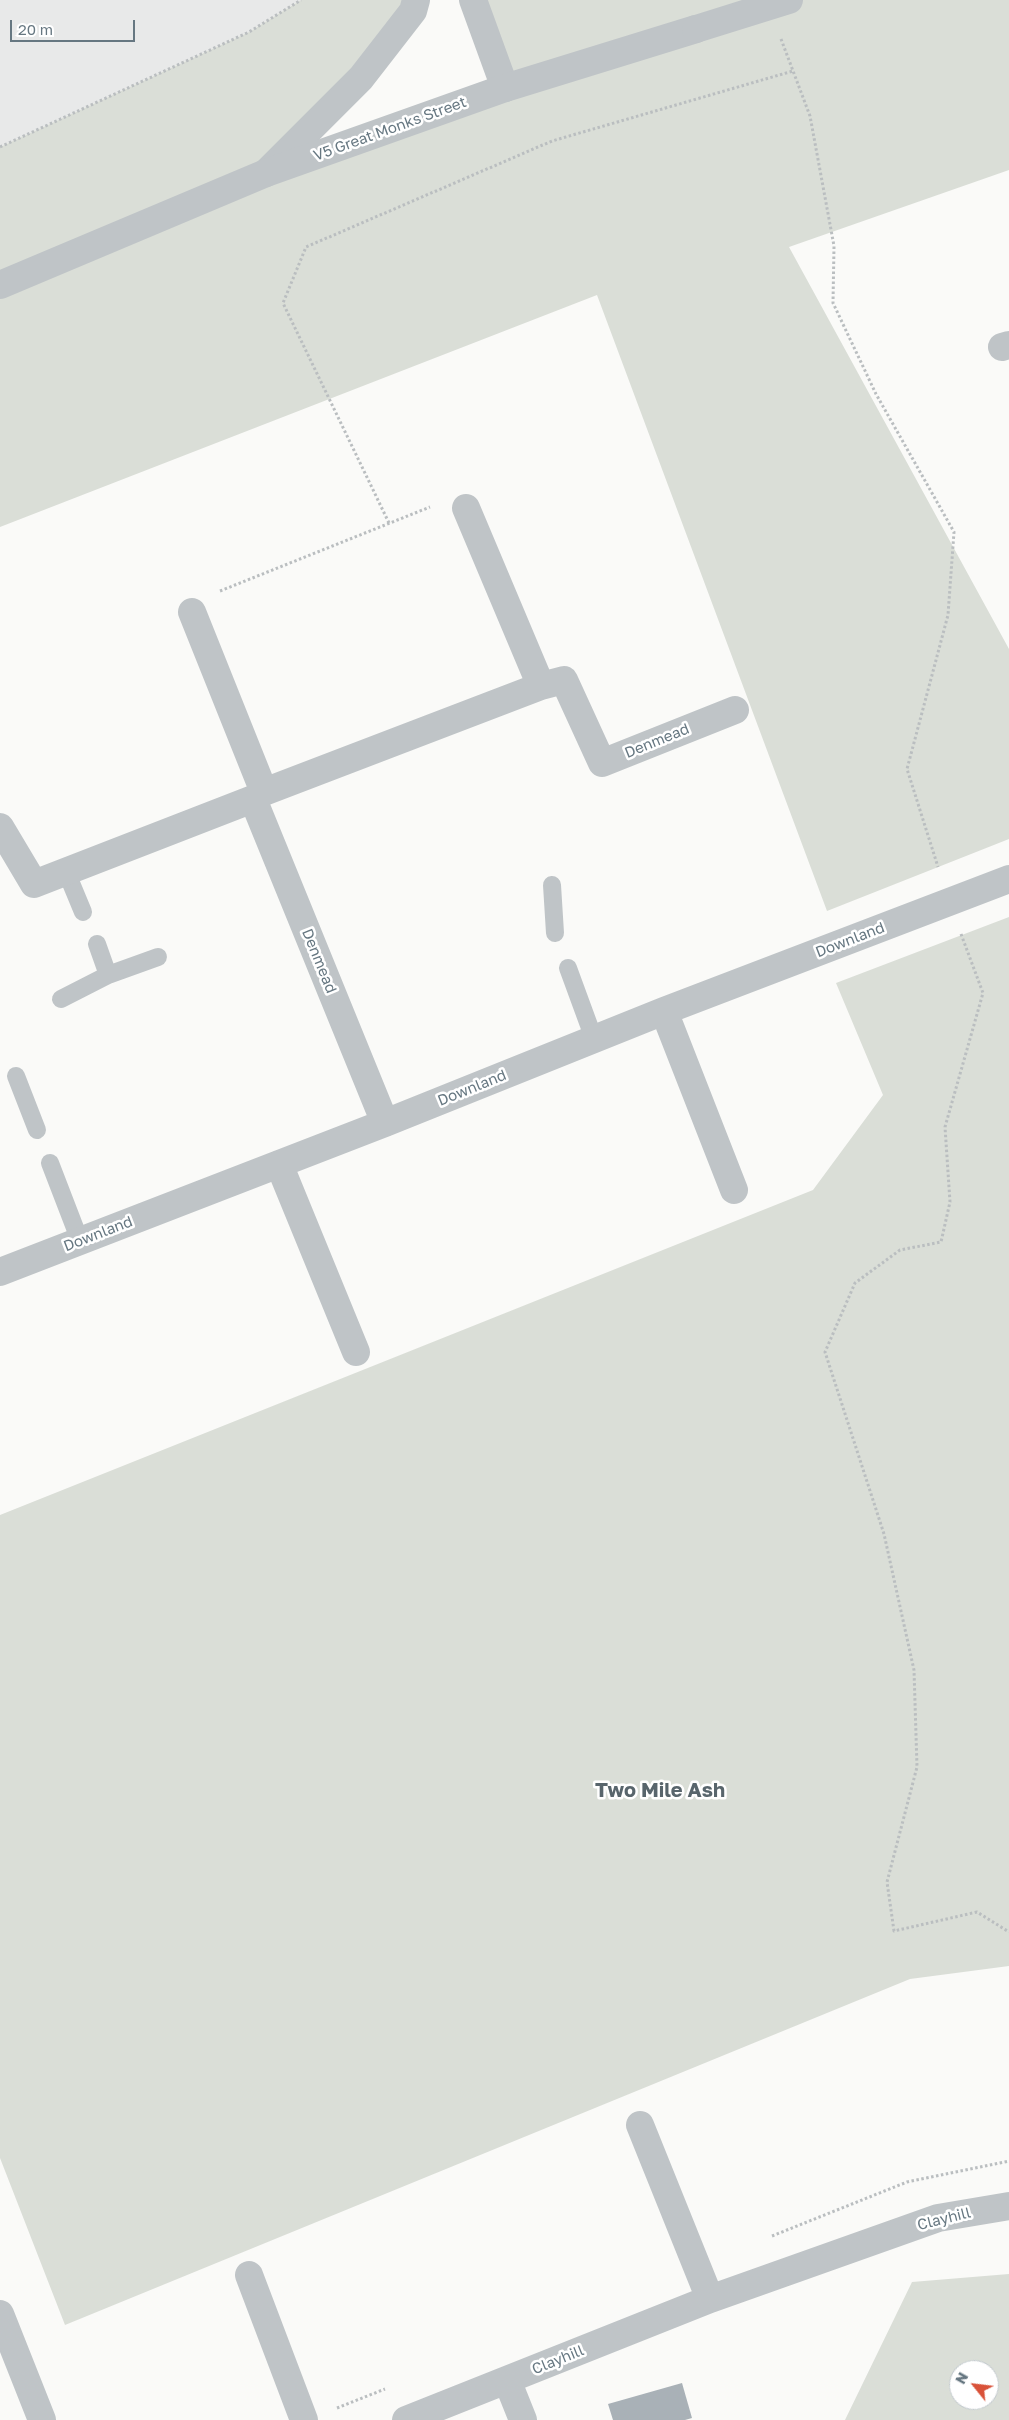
<!DOCTYPE html>
<style>
body{margin:0}
#map{position:relative;width:1009px;height:2420px;overflow:hidden;background:#fafaf8;font-family:"Golos Text",sans-serif}
canvas{display:block}
.north{position:absolute;left:949px;top:2360px;width:50px;height:50px;box-sizing:border-box;background:#fff;border:1px solid #c2c9cd;border-radius:50%;rotate:299deg;font-size:14px;font-weight:700;line-height:20px;text-align:center;color:#667781}
.north::after{content:'';display:block;margin:auto;width:18px;height:22px;background:#d95239;clip-path:polygon(50% 0,100% 100%,50% 72%,0 100%)}
.scale{position:absolute;left:10px;top:20px;width:125px;height:22px;box-sizing:border-box;border:2px solid #667781;border-top:0;padding-left:6px;font-size:15px;line-height:18px;white-space:nowrap;color:#667781;-webkit-text-stroke:4px #fff;paint-order:stroke}
</style>
<div id="map">
<canvas width="1009" height="2420"></canvas>
<div class="north">N</div>
<div class="scale">20 m</div>
</div>
<script>
const ctx = document.querySelector('canvas').getContext('2d');
ctx.lineJoin = 'round';
function fillPath(path, color) { ctx.fillStyle = color; ctx.fill(path, 'evenodd'); }
function trace(path, color, width, dash) { ctx.strokeStyle = color; ctx.lineWidth = width; ctx.lineCap = dash ? 'butt' : 'round'; ctx.setLineDash(dash || []); ctx.stroke(path); }
function write(font, color, halo, rows, align = 'center') {
  ctx.font = font + ' "Golos Text",sans-serif'; ctx.lineWidth = 5; ctx.setLineDash([]); ctx.textBaseline = 'middle'; ctx.strokeStyle = halo; ctx.fillStyle = color; for (const [text, x, y, turn = 0] of rows) {
    ctx.save(); ctx.translate(x, y); ctx.rotate((+turn || 0) * Math.PI / 180); ctx.textAlign = isNaN(turn) ? turn : align; if (halo) ctx.strokeText(text, 0, 0); ctx.fillText(text, 0, 0); ctx.restore();
  }
}
fillPath(new Path2D(`
 M0,0H301L249,32L0,147Z`), '#e8e9e9');
fillPath(new Path2D(`
 M301,0H416L268,172L505,88L473,0H1009V170L789,247L1009,649V839L827,911L597,295L0,527V147L249,32Z
 M1009,917V1966L910,1979L65,2325L0,2158V1515L813,1190L883,1095L836,983Z
 M1009,2274V2420H845L912,2282ZM959,2370H989V2400H959Z`), '#daded7');
fillPath(new Path2D(`
 M682,2383L692,2418L685,2420H613L608,2404Z`), '#a9b1b7');
trace(new Path2D(`
 M781,39L810,116L834,246L833,303L876,394L954,532L948,615L907,769L938,867
 M0,147L249,32L301,0
 M389,523L283,303L306,247L552,141L793,71
 M220,591L430,507
 M961,934L983,993L945,1127L950,1202L941,1242L900,1250L855,1283L825,1352L884,1534L914,1670L917,1767L887,1882L894,1931L977,1912L1009,1932
 M772,2236L907,2182L1009,2161
 M337,2408L385,2389`), '#babec0', 3, [2.5, 2.5]);
trace(new Path2D(`
 M66,871L83,912
 M552,885L555,933
 M97,944L108,975
 M568,968L594,1039
 M61,999L108,975L158,957
 M16,1076L37,1130
 M50,1163L80,1241`), '#bfc4c7', 18);
trace(new Path2D(`
 M473,0L505,88
 M266,173L361,78L413,11L416,0
 M1002,347L1009,345
 M192,612L264,792L253,799
 M541,686L564,680L602,763L735,710
 M264,792L541,686L466,508
 M0,827L34,884L253,799L385,1123
 M664,1011L734,1190
 M279,1164L356,1352
 M0,1272L385,1123L664,1011L1009,879
 M640,2125L710,2299
 M249,2275L304,2420
 M0,2314L42,2420
 M507,2380L523,2420
 M406,2420L710,2299L938,2218L1009,2206`), '#bfc4c7', 28);
trace(new Path2D(`
 M0,285L266,173L505,88L696,29`), '#bfc4c7', 28);
trace(new Path2D(`
 M696,29L789,0`), '#bfc4c7', 28);
write('15px', '#667781', '#fff', [
 ["V5 Great Monks Street",390,129,-20],
 ["Denmead",657,741,-22],
 ["Downland",850,940,-21],
 ["Denmead",319,961,68],
 ["Downland",472,1088,-22],
 ["Downland",98,1234,-21],
 ["Clayhill",944,2219,-14],
 ["Clayhill",558,2360,-22]
]);
write('bold 20px', '#58656c', '#fff', [
 ["Two Mile Ash",660,1791]
]);
</script>
